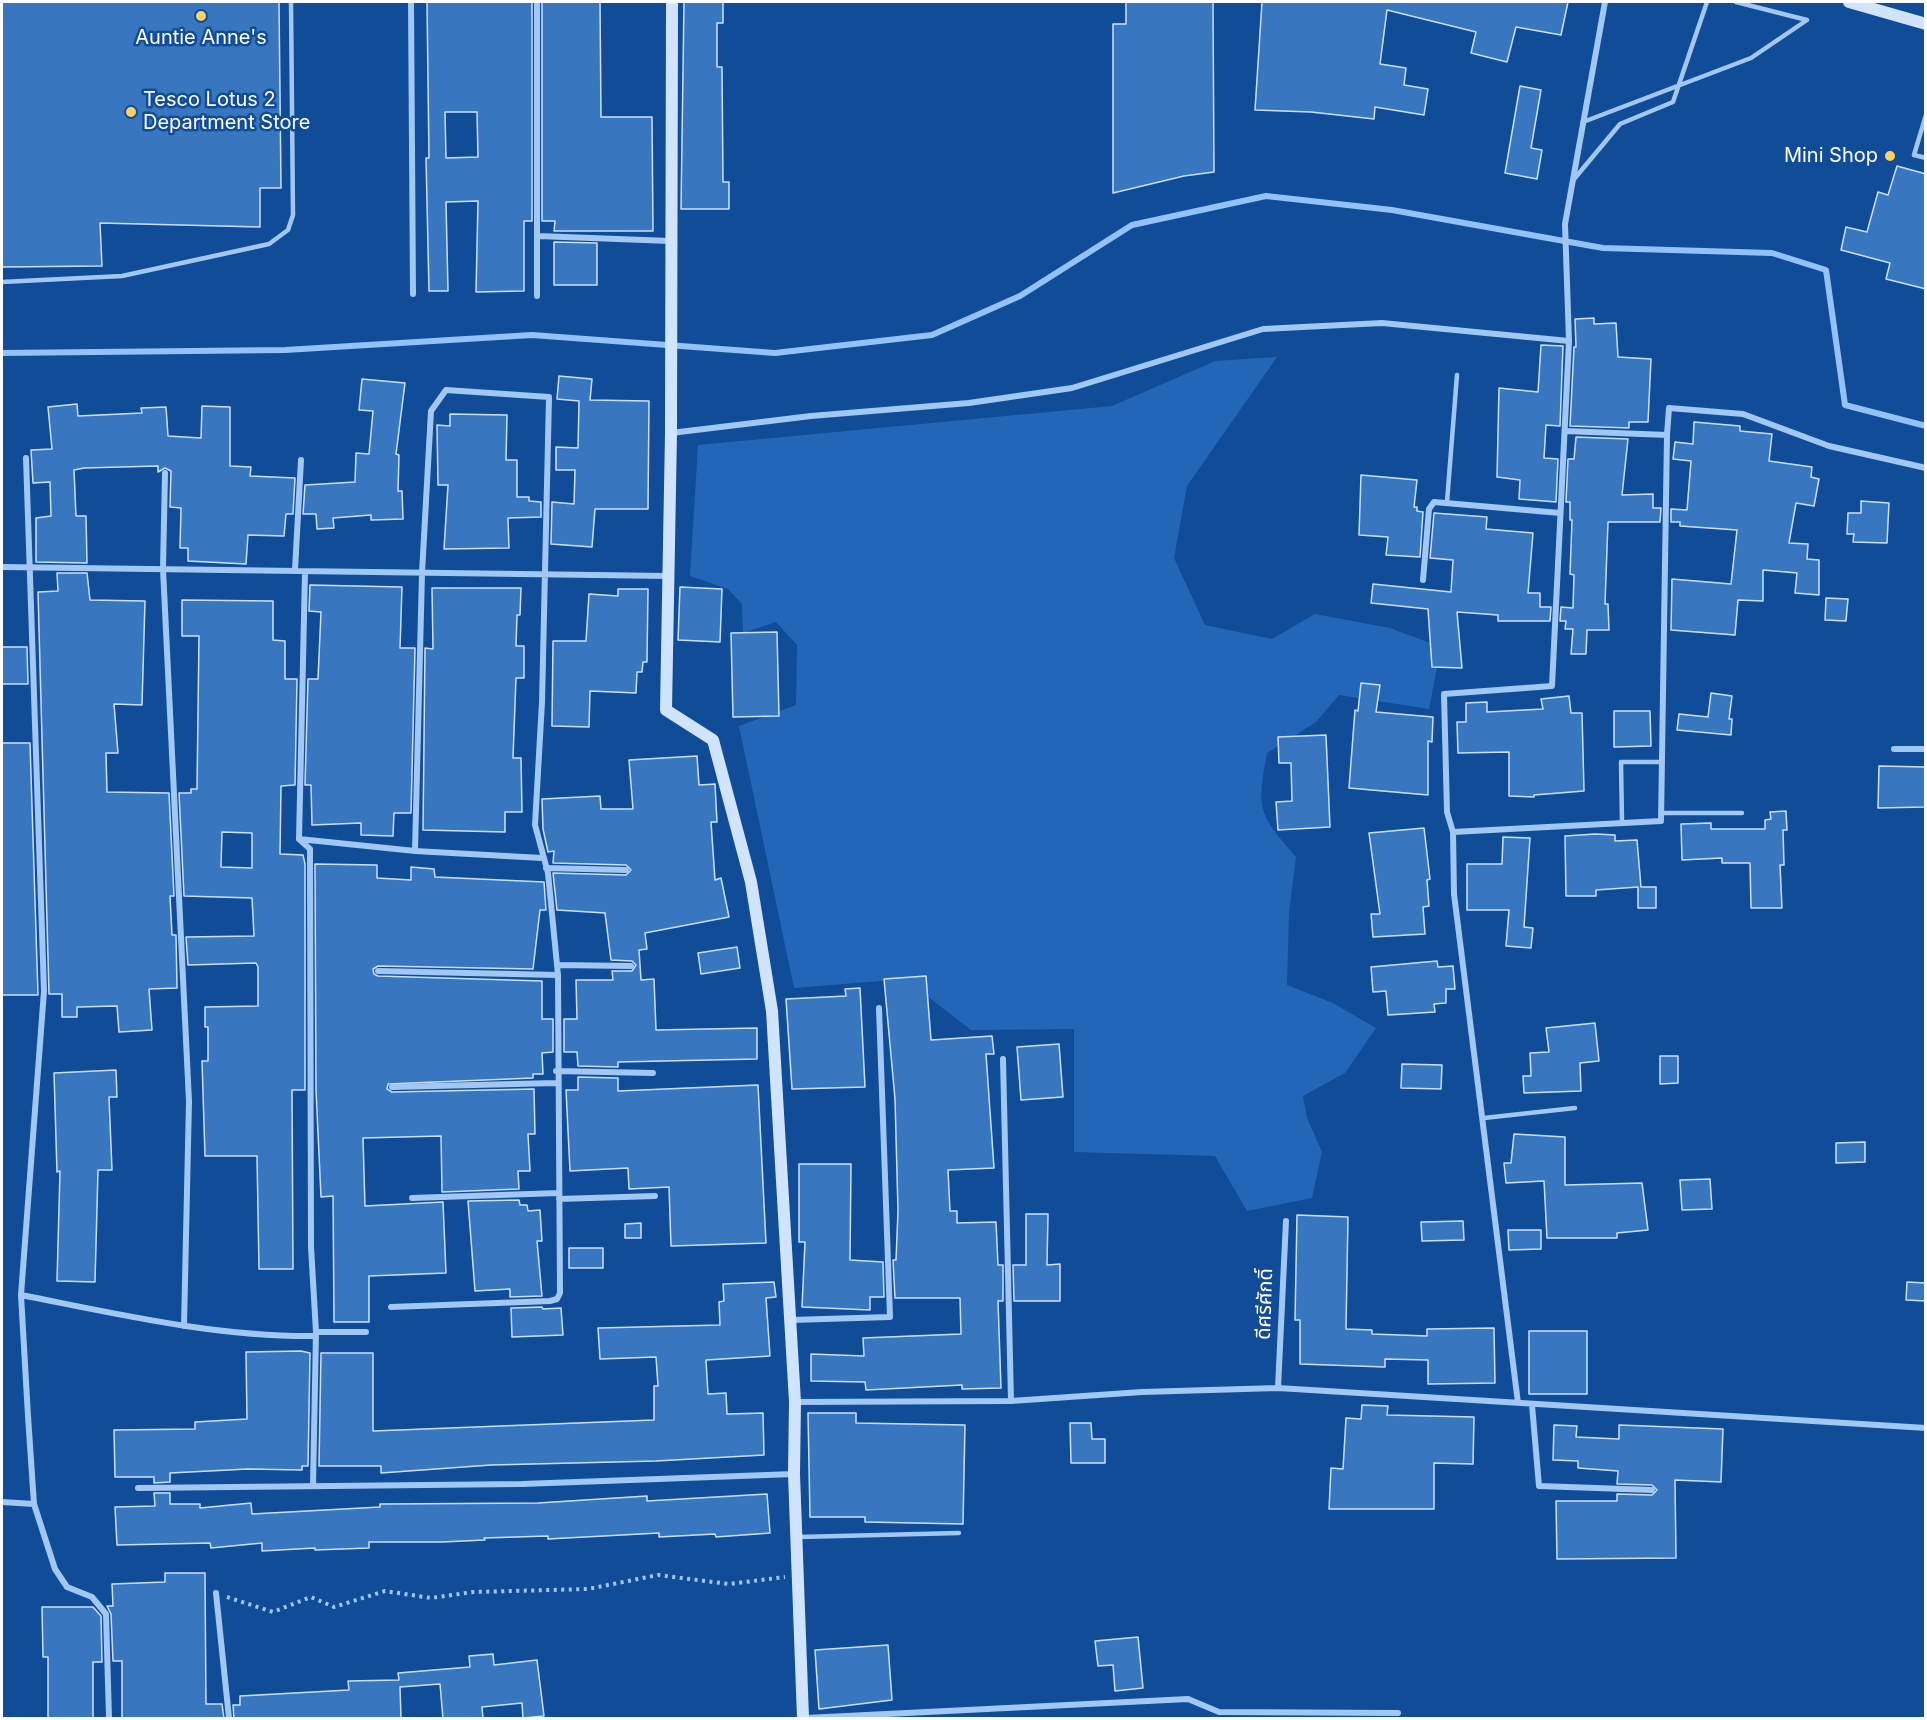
<!DOCTYPE html>
<meta charset="utf-8">
<style>
body{margin:0}
#map{position:relative;width:1927px;height:1720px;overflow:hidden;background:#104c97;font-family:Inter,sans-serif}
canvas{display:block}
.frame{position:absolute;inset:0;border:3px solid #fff;pointer-events:none}
</style>
<div id="map">
<canvas width="1927" height="1720"></canvas>
<div class="frame"></div>
</div>
<script>
const ctx = document.querySelector('canvas').getContext('2d');
ctx.lineJoin = 'round';
function fillPath(path, color) { ctx.fillStyle = color; ctx.fill(path, 'evenodd'); }
function trace(path, color, width, dash) { ctx.strokeStyle = color; ctx.lineWidth = width; ctx.lineCap = dash ? 'butt' : 'round'; ctx.setLineDash(dash || []); ctx.stroke(path); }
function write(font, color, halo, rows, align = 'center') {
  ctx.font = font + ' Inter,"Noto Sans Thai",sans-serif'; ctx.lineWidth = 5; ctx.setLineDash([]); ctx.textBaseline = 'middle'; ctx.strokeStyle = halo; ctx.fillStyle = color; for (const [text, x, y, turn = 0] of rows) {
    ctx.save(); ctx.translate(x, y); ctx.rotate((+turn || 0) * Math.PI / 180); ctx.textAlign = isNaN(turn) ? turn : align; if (halo) ctx.strokeText(text, 0, 0); ctx.fillText(text, 0, 0); ctx.restore();
  }
}
fillPath(new Path2D(`
 M1277,357L1187,486L1174,558L1205,625L1272,639L1315,614L1390,628L1441,647L1429,709L1339,695L1316,722L1267,753C1256,810 1259,814 1296,857L1289,912L1287,985L1333,1003L1376,1028L1345,1073L1303,1096L1307,1118L1322,1152L1312,1198L1247,1211L1215,1156L1074,1152V1029L971,1030L905,979L794,988L739,726L796,705L797,645L776,622L743,633L742,604L728,589L690,576L698,445L1112,406L1215,361Z`), '#2366b7');
trace(new Path2D(`
 M2,353L285,350L532,335L775,353L932,335L1020,296L1132,225L1266,196L1392,210L1603,248L1772,253L1826,270L1845,405L1926,426`), '#92c2f7', 6);
const building = new Path2D(`
 M2,2H279L281,188H260V227L100,223L102,266L2,267Z
 M427,2H532V221H524V291L476,292L478,201L446,202L448,291H429L426,158H429ZM445,112H477L478,157L446,158Z
 M542,2H600L601,117H652L653,231H554L555,221H542Z
 M684,2H723V23H717V67H722L723,182H729V209H681Z
 M1126,2H1213L1214,172L1184,176L1113,193V24H1126Z
 M1262,2H1568L1561,35L1516,27L1507,62L1471,53L1476,32L1387,10L1380,64L1406,68L1404,85L1428,89L1424,115L1375,107L1374,119L1311,112L1255,110Z
 M1520,86L1541,90L1531,148L1542,150L1537,179L1505,173Z
 M1897,166L1926,174V289L1886,279L1890,263L1841,250L1846,227L1867,232L1878,192L1888,195Z
 M554,242L597,243V285H554Z
 M1594,318V324L1616,323L1618,357L1651,359L1648,422H1629V428L1570,426L1574,347H1576L1575,319Z
 M1541,345L1563,346L1560,426L1546,425L1544,458L1558,459L1556,502L1519,499L1520,480L1497,477L1499,388L1538,392Z
 M559,376L592,379L590,400L649,401L648,509H595L592,547L551,544L552,502L574,504L575,470H556V447L578,448L579,401L557,399Z
 M362,379L405,383L396,454L399,455L398,491H402L403,519L371,520V515L333,518L334,528L317,529L316,514H303L305,485L355,482L356,453L369,454L373,411L359,410Z
 M77,404L78,416L142,413L141,408L166,407L168,436L201,438L202,406L230,407V466L251,467L250,476L295,478L293,514H286L284,536L248,535L246,564L188,561V548H180L181,508L170,507L171,471L165,468L158,472V466L84,468L74,470L76,516H86L87,563L36,562V518L51,516L50,482L33,483L31,450L52,449L48,407Z
 M450,414L507,415L506,460H517V497H529V501L541,502V517L508,518L509,548L444,549L448,485H438L437,425L450,426Z
 M1694,422L1740,426V431L1772,434L1769,461L1812,467L1811,477L1819,479L1814,506L1796,503L1789,543L1808,544L1807,559L1819,560V595L1795,593L1797,573L1763,570V601L1738,600L1735,635L1671,630L1672,579L1731,584L1737,530L1680,526V522H1671V509L1687,510L1691,461L1673,459L1675,442L1693,444Z
 M1576,437L1628,439L1622,495L1653,494V508H1661L1660,522H1608L1605,604H1608L1609,630H1587L1586,654H1571L1573,629H1565L1566,621H1560L1561,607L1573,608L1574,575L1570,574L1572,520H1570V502H1566L1568,459H1574Z
 M1361,475L1417,480L1414,507H1417V511L1423,512L1420,557L1386,555L1388,537L1359,535Z
 M1861,501L1889,503L1887,543L1853,542L1854,534H1847L1848,513H1861Z
 M1434,513L1487,517L1486,529L1533,533L1528,593H1540V607H1551L1550,621H1498V615L1457,612L1462,668L1432,667L1428,609L1371,603L1373,584L1451,592L1453,560L1430,558Z
 M57,573H87L90,600L145,601L142,705L114,704L118,753H106L107,792L169,793L174,896H170L172,935H176L177,988L149,989L152,1030L119,1032L117,1006L77,1007V1017H62V994H49L38,592L58,591Z
 M310,585L402,587L400,648H415L411,813H394L393,836L361,835V823L312,825L311,785H305L308,679H318L321,612L309,611Z
 M680,587L722,589L720,642L678,640Z
 M432,588H521L520,615H517L516,646H524V678H516L513,758H521L522,812H505V832L423,830L425,648L433,649Z
 M618,589H648L647,662H643L642,672H637L636,693L590,691L589,727L552,726L553,641H586L589,594L618,596Z
 M1826,598L1848,599L1846,621L1825,620Z
 M182,600L273,601V640L285,641V679H297L295,785L281,786L280,854L303,855L305,864V1090H292L293,1269H259L257,1156H205L202,1061H208V1027H205V1007L258,1006V967L256,963L188,965L186,937L254,936L252,898L184,896L179,793H191V789H197L199,636H182ZM222,832L252,833V868L221,867Z
 M777,632L779,716L733,717L731,633Z
 M2,647H27L28,684H2Z
 M1361,683L1380,685L1376,712L1433,717L1432,742L1428,741V795L1349,788L1355,710L1358,711Z
 M1711,693L1732,696L1729,719H1732L1731,735L1677,730L1679,714L1708,717Z
 M1569,696L1571,713H1582L1584,791L1534,795V797L1509,796V752L1458,753L1457,722H1466V703L1487,702V712L1543,709L1541,699Z
 M1614,711H1650L1651,746L1614,747Z
 M1326,735L1330,827L1278,830L1276,802L1292,801L1291,763H1279L1278,737Z
 M2,743H30L38,995H2Z
 M697,756L699,785L715,784L717,822H711L715,880L721,878L729,917L645,933L647,949L639,950L641,980L654,979L656,1030L757,1028V1059L618,1062V1067L578,1066L577,1052H564V1019H577L576,980H613L612,971H632L636,965L632,961L611,960L605,913L557,910L553,873L626,875L631,870L626,865L553,863L554,851L548,852L543,829L542,799L600,796L601,809H633L629,760Z
 M1879,766L1926,767V807L1878,808Z
 M1786,811L1787,830H1783L1784,865H1780L1782,908H1751L1750,863H1722V858L1682,860L1681,824L1711,823V829H1765V820L1771,819L1770,812Z
 M1424,828L1430,879L1427,880L1429,906L1423,907L1425,934L1373,937L1371,914H1380L1369,833Z
 M1595,834L1615,835V841L1637,840L1641,887H1656V908H1638V887L1596,890V896H1566L1565,836Z
 M1503,837L1530,838L1524,927L1533,928L1531,948L1506,946L1509,910H1467V864H1502Z
 M315,864L377,865V878L411,880V867L434,869L435,877L544,882L546,910H540L533,969L378,966L373,969L374,974L378,976L542,981V1019H553V1052L542,1053L543,1074H533V1078L388,1084L387,1089L392,1092L534,1089L535,1134H528L530,1171H518L519,1189L442,1192L441,1136L363,1138L365,1206L443,1202L446,1273L369,1276V1322H334L333,1196L321,1197L316,1090Z
 M737,947L740,968L701,974L698,953Z
 M1437,961L1438,967L1453,966L1455,989H1446V1003L1434,1004L1435,1012L1388,1015L1386,991L1373,992L1371,967Z
 M926,976L931,1040L992,1036L994,1054H986L994,1168L948,1170L950,1211H957V1223L996,1222L998,1265H1003V1301H998L1001,1388L962,1389V1385L866,1390L865,1382L811,1381V1354L864,1356L863,1338L961,1334L960,1298H895L893,1260H896L898,1211L895,1099L884,979Z
 M860,988L865,1087L792,1089L786,999L846,996L845,989Z
 M1595,1023L1599,1061L1580,1063L1581,1091L1524,1093L1523,1076H1531L1530,1053L1549,1052L1546,1028Z
 M1059,1044L1063,1097L1021,1100L1017,1047Z
 M1660,1056H1678V1083L1660,1084Z
 M1402,1064L1442,1065L1441,1089L1401,1088Z
 M116,1070L117,1097H109L112,1170H98L95,1282L57,1281L60,1171L57,1172L54,1073Z
 M578,1077L618,1078V1091L758,1085L766,1243L671,1246L669,1187L629,1189L628,1168L570,1171L566,1090H578Z
 M1514,1134L1565,1137V1185L1642,1183L1648,1230L1617,1233V1238H1547L1544,1181L1506,1183L1504,1163H1511Z
 M1865,1142V1162L1836,1163V1143Z
 M799,1164H851L850,1260L883,1262L884,1297H870V1310L802,1307L805,1242H799Z
 M1710,1179L1712,1209L1682,1210L1680,1180Z
 M519,1200L520,1205H527L528,1211L540,1210L542,1241H537L542,1296L510,1297V1289L475,1291L468,1201Z
 M1026,1214H1048L1047,1265L1060,1264V1301H1014L1013,1265H1026Z
 M1297,1215L1348,1217L1346,1329L1372,1330V1334L1427,1336V1329L1494,1328L1495,1383L1428,1384V1360L1385,1359V1367L1300,1364V1320H1295Z
 M1463,1221L1464,1240L1422,1241L1421,1222Z
 M641,1223V1238H625V1224Z
 M1508,1230H1541V1249L1509,1250Z
 M569,1248H603V1268H569Z
 M774,1282L776,1297L766,1298L770,1356L706,1360L708,1394L726,1393L727,1414L763,1413L764,1455L656,1461L491,1465L381,1473V1466H319L321,1353H373V1431L654,1420V1386H658L656,1357L600,1359L598,1328L720,1325L719,1302L724,1301L723,1284Z
 M1907,1282L1926,1283V1301L1906,1300Z
 M542,1307L543,1309L561,1308L563,1335L512,1337L511,1308Z
 M1529,1331H1587V1394H1529Z
 M301,1351L310,1353L308,1466H302V1470L248,1469L170,1473V1482L154,1483V1477H115L114,1430L195,1429V1422L247,1419L246,1352Z
 M1362,1405L1388,1406L1387,1415L1474,1417L1473,1464L1434,1463V1509H1329L1331,1468L1343,1469L1346,1418L1361,1419Z
 M808,1413H856V1423L965,1425L963,1524L865,1522V1517H810Z
 M1070,1423H1091L1092,1439H1105V1463H1071Z
 M1554,1425L1577,1426L1576,1437L1619,1439V1425L1723,1429L1721,1482L1675,1480L1676,1558L1557,1559L1556,1501H1617V1494L1652,1495L1657,1490L1652,1485L1617,1484L1618,1471L1578,1468V1461L1553,1460Z
 M154,1493H170V1504H200V1508L251,1503L252,1514L380,1507V1504L538,1503L647,1496V1501L767,1494L770,1533L716,1537L715,1534L659,1537V1533L548,1539V1536L484,1538L485,1540L442,1542H369V1548L315,1550V1548L262,1551V1543L211,1548L210,1543L117,1545L115,1507L155,1506Z
 M165,1573H205L206,1704H222L224,1719H122V1661H113L111,1614L107,1606H113L112,1584L165,1582Z
 M42,1607H93L101,1616L102,1662H93V1719H48V1657H43Z
 M1138,1637L1143,1688L1115,1691L1113,1665L1098,1666L1095,1641Z
 M888,1645L892,1700L819,1709L815,1650Z
 M493,1654L494,1665L537,1660L544,1716L523,1718L522,1703L482,1707L483,1719H443L440,1684L400,1687L401,1718L234,1719L233,1705H240V1696L349,1690L348,1681L399,1680L398,1673L470,1667L469,1656Z`);
fillPath(building, '#3976c0');
trace(building, '#c9e1fe', 1.5);
trace(new Path2D(`
 M227,1597L273,1612L311,1597L334,1607L385,1591L431,1598L473,1592L588,1589L658,1575L729,1584L785,1577`), '#a1c7f4', 4, [3, 4.5]);
trace(new Path2D(`
 M1926,115L1914,155L1926,158
 M1583,122L1751,58L1807,20L1736,2
 M1575,178L1620,124L1673,102L1707,2
 M2,282L122,276L269,244L288,230L293,215L291,2
 M1447,502L1457,375
 M1661,813H1742
 M1622,822L1621,762H1662
 M1484,1118L1575,1108
 M799,1537L959,1533`), '#a1c7f4', 4.5);
trace(new Path2D(`
 M411,2L413,294
 M537,2V296
 M538,236L670,241
 M1565,431L1667,435L1669,408L1743,414L1829,446L1926,468
 M671,433L811,416L969,403L1072,388L1263,329L1382,323L1569,341
 M26,458L44,991L21,1295L28,1416L34,1504L55,1569L67,1587L92,1597L106,1614L109,1718
 M165,473L163,569L189,1101L184,1326
 M2,567L668,576
 M295,570L301,460
 M305,572L299,839L310,849L311,1247L316,1332L313,1486
 M1423,580L1429,509L1434,502L1560,513
 M1894,749H1926
 M1453,832L1661,821L1667,435
 M299,839L415,851L542,858
 M546,868L626,870
 M557,965L631,966
 M378,971L558,975
 M1003,1059L1011,1401
 M556,1071L653,1073
 M392,1087L556,1083
 M412,1198L559,1193
 M559,1199L655,1196
 M21,1295C118,1314 215,1337 315,1336
 M391,1307L550,1301L557,1299L560,1293L558,975L548,873L535,825L542,702L549,397L446,390L431,411L422,573L415,851
 M791,1320L890,1317L879,1008
 M316,1332H366
 M1278,1388L1286,1221
 M795,1402L1011,1401L1142,1392L1278,1388L1926,1428
 M1518,1403L1454,894L1453,832L1447,812L1444,694L1552,686L1569,341L1565,224L1605,2
 M1532,1405L1539,1486L1652,1490
 M138,1488L522,1484L794,1474
 M2,1502L34,1504
 M216,1593L229,1718
 M806,1718L1188,1699L1219,1712L1398,1713`), '#a1c7f4', 6);
trace(new Path2D(`
 M672,2L671,433L666,710L713,740L751,882L772,1011L795,1402L794,1474L803,1718
 M1849,2L1926,24`), '#d1e4fd', 12);
for (const [x, y, r, color] of [
 [201,16,6,"#ffd164"],
 [131,112,6,"#ffd164"],
 [1890,156,6,"#ffd164"]
]) { const dot = new Path2D(); dot.arc(x, y, r, 0, 2 * Math.PI); ctx.fillStyle = color; ctx.fill(dot); trace(dot, '#104c97', 2); }
write('20px', '#fff', '#104c97', [
 ["Auntie Anne's",201,38],
 ["Tesco Lotus 2",143,100,"left"],
 ["Department Store",143,123,"left"],
 ["Mini Shop",1878,156,"right"]
]);
write('20px', '#fff', '#104c97', [
 ["ดีศรีศักดิ์",1265,1304,-88]
]);
</script>
